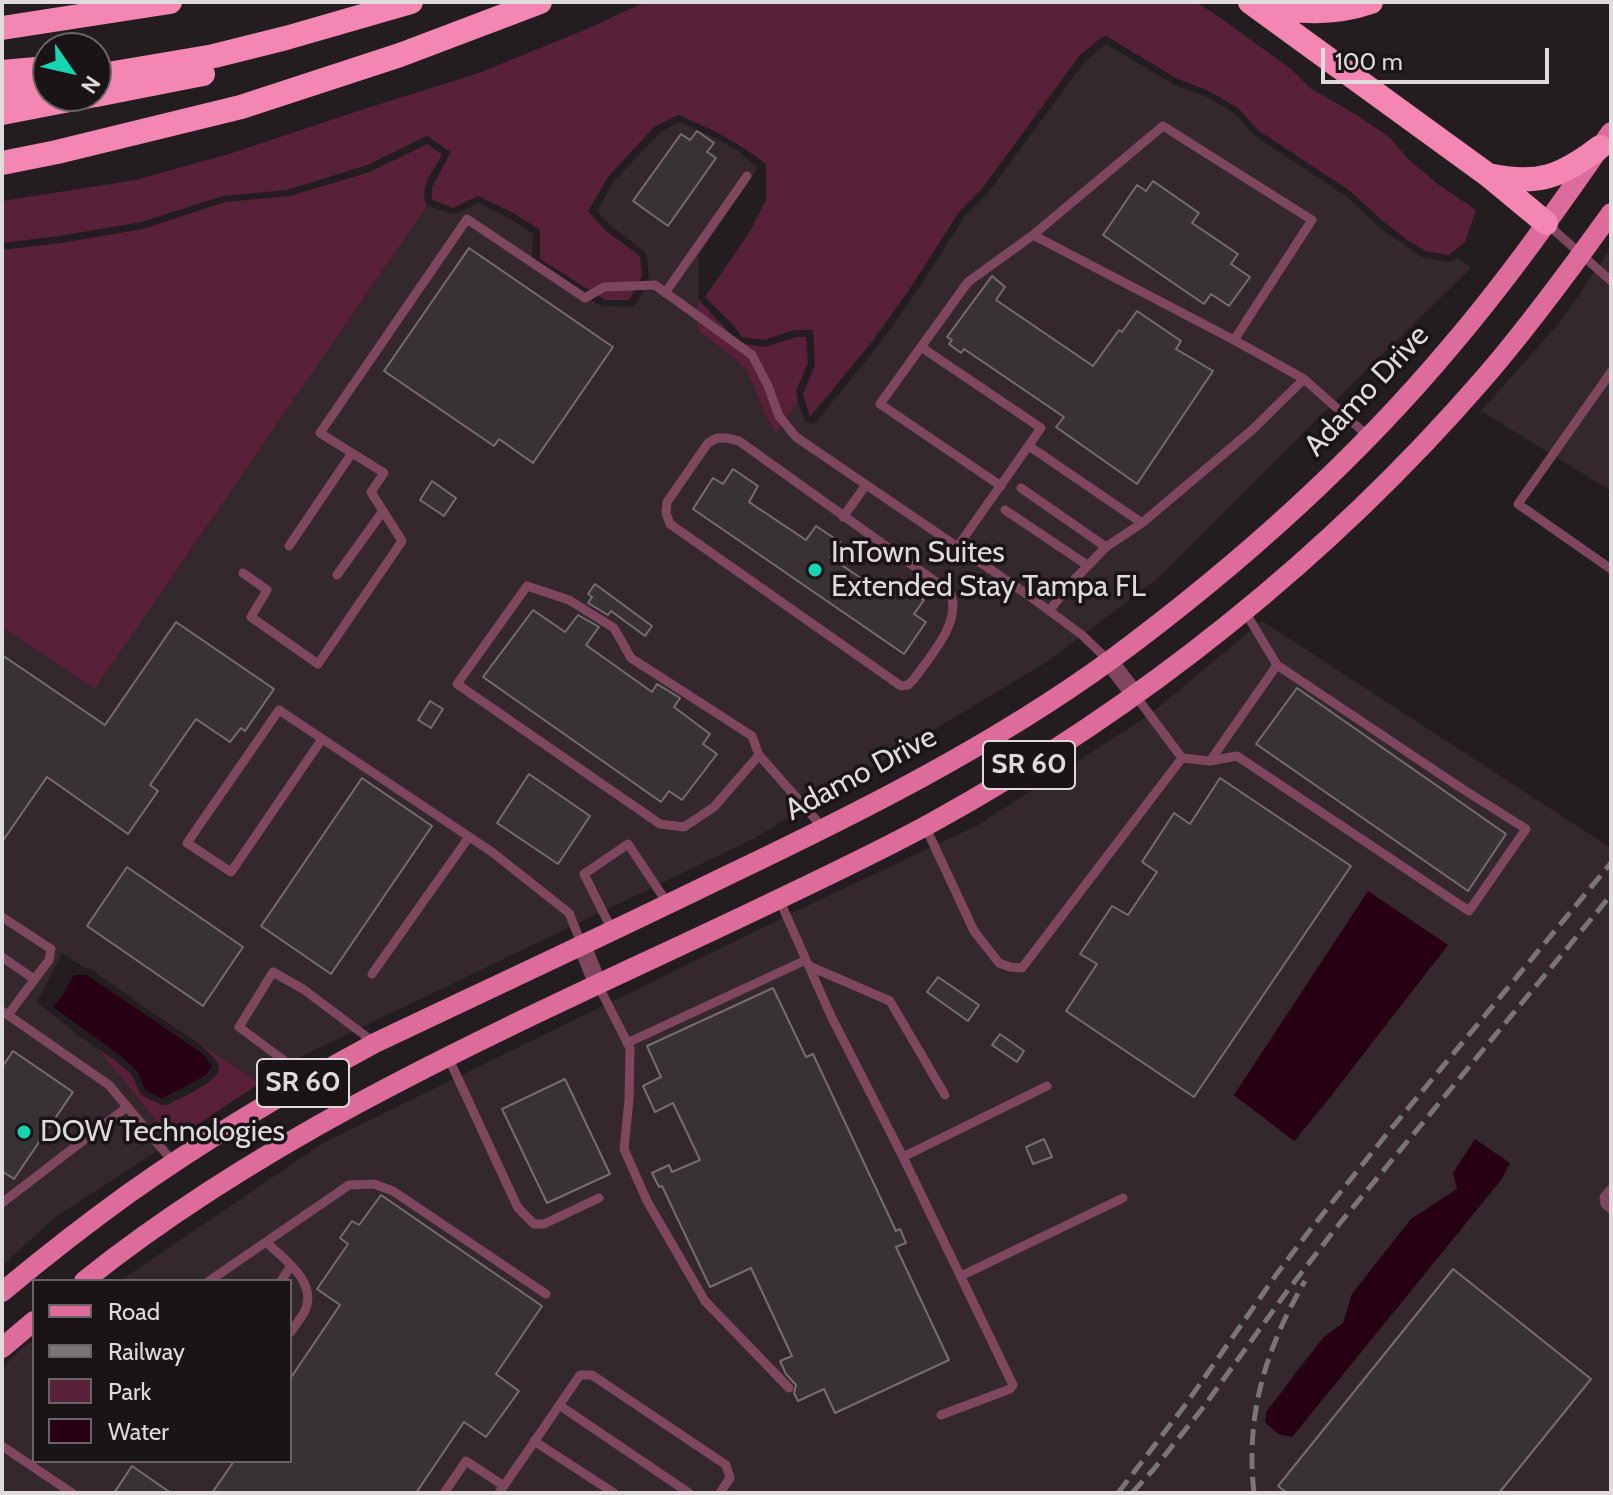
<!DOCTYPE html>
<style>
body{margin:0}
#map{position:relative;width:1613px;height:1495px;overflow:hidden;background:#241d20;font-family:Cabin,sans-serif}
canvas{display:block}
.frame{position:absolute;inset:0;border:4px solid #dfdadc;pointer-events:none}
.legend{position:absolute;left:32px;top:1279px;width:260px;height:184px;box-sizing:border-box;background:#1a1416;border:2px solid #696365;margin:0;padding:10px 14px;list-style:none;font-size:24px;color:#dfdadc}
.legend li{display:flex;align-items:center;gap:16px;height:40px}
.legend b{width:40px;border:2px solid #696365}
.north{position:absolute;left:32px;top:32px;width:80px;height:80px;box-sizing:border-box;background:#1a1416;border:2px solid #696365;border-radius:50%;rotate:124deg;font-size:22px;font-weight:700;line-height:32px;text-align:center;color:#dfdadc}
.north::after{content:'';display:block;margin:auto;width:28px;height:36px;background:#16d5b3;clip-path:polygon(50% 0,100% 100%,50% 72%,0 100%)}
.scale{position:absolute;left:1321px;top:48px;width:228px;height:36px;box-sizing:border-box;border:4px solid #dfdadc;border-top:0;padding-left:10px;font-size:24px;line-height:28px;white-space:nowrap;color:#dfdadc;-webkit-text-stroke:6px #1a1416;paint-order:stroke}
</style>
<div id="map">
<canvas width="1613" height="1495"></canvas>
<div class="frame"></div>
<ul class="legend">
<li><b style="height:10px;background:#dd6b9b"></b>Road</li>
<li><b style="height:10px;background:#7b7577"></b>Railway</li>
<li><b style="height:22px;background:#582039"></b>Park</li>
<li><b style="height:22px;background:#270113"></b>Water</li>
</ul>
<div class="north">N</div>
<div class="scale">100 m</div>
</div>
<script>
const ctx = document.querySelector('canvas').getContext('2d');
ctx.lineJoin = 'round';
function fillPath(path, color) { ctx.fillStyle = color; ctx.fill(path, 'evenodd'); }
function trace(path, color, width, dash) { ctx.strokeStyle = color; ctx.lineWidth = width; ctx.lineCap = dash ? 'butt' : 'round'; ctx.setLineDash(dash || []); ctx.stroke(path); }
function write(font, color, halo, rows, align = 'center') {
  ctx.font = font + ' Cabin,sans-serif'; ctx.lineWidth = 7; ctx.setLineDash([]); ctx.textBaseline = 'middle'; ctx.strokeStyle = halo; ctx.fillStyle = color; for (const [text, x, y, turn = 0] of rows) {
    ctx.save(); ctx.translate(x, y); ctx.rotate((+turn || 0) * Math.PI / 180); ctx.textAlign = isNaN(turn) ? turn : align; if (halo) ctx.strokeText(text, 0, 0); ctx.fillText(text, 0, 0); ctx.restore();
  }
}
fillPath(new Path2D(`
 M1106,44L1175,85L1207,97L1234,113L1255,136L1346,196L1380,228L1422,257L1450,262L1458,258L1471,268L1343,393L1158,578L1048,661L753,839L302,1056L260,1083L141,1005L91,969L85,968L62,953L37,1002L78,1035L97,1048L161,1127L174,1140L54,1218L2,1266V627L95,689L427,206L454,214L479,203L509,218L533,234L532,258L570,287L601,306L632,307L636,304L649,280L647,256L645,252L611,226L597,211L614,181L660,133L679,122L707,134L737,150L758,168L698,256V331L732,356L746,370L754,387L762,408L776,433L798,402L805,421L813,424L817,421L877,347L915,294L965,216L987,194L1086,60Z
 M1611,248V491L1481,411L1561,321Z
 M1262,621L1611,848V1493H2V1368L23,1347L34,1340V1461H290V1281H120L323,1143L809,905L978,825L1148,716ZM1447,945L1327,1101L1295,1141L1234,1095ZM1510,1163L1501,1180L1292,1437L1294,1373L1324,1337L1343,1323L1352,1294L1411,1219L1458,1189Z`), '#34282c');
fillPath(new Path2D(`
 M645,2H1196L1222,19L1291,69L1310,88L1355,114L1389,137L1409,160L1439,185L1476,210L1465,242L1449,255L1425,251L1406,239L1384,222L1350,191L1258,130L1238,108L1209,91L1178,79L1106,36L1099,39L1080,55L981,190L959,212L909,290L871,343L810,417L803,394L815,365L813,330H794L764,340L742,337L733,325L705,297L749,233L766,200V164C736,141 712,129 678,115L654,127L608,177L588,211L606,231L640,256L642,276L629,300H605L540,259V230L512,212L478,196L453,208L432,200V187L451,152L427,136L367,165L287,190L223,196L141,222L59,236L2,243V201L136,180L232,153L361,110L476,74L587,29Z
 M427,144L442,154C434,171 418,187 427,206L95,689L2,627V250L61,243L143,229L225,202L290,196L370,172Z
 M698,299L739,343L765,347L796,337H806L808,363L796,391L798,402L776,434L762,408L754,387L746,370L732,356L698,331Z
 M141,1005L260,1083L174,1140L161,1127L97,1048L116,1061L132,1075L141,1095L162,1105H167C179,1098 216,1084 219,1069C222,1053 155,1014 141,1005Z`), '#582039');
fillPath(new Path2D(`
 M1368,891L1448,945L1327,1101L1294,1141L1234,1095Z
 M74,975H87L203,1054L212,1066L206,1075L162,1099L145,1090L138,1072L121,1056L53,1007L62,996Z
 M1475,1139L1510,1163L1501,1180L1292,1437L1278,1434L1265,1422L1266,1412L1324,1337L1343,1323L1352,1294L1411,1219L1457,1189L1453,1173Z`), '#270113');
const building = new Path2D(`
 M697,131L714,143L707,152L716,158L668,226L633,201L681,134L690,140Z
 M1153,181L1199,213L1192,223L1238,254L1231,264L1250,277L1229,306L1211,294L1204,304L1103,235L1137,185L1146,191Z
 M469,248L613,347L533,463L499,439L494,446L384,371Z
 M992,276L1005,287L996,300L1093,366L1119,330L1122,332L1137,311L1181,341L1176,349L1213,371L1137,484L1056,427L1064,417L964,349L961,353L949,344L952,340L947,337Z
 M733,469L758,486L749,502L806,540L816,526L840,542L830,557L887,596L897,582L924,600L914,614L926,622L904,654L693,509L713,478L723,484Z
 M432,481L456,498L444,516L420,500Z
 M595,584L652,626L645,636L611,611L608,615L588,603L592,597L588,594Z
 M533,610L565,632L578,615L599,627L586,645L652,692L657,684L680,698L674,707L710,734L703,744L717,754L682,800L669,791L661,802L483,677Z
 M176,622L274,689L245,731L241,728L230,742L196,719L150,785L158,791L128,834L47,777L2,842V655L105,725Z
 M1297,688L1506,834L1468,891L1256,744Z
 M430,701L443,709L431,728L418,720Z
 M529,774L590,816L558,864L497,823Z
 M362,778L432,826L331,974L261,926Z
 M1220,778L1351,866L1194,1097L1066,1011L1097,964L1080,954L1112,906L1128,915L1157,872L1142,862L1174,813L1190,824Z
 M127,867L243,947L203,1006L87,926Z
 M938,977L979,1005L968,1021L927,992Z
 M773,988L806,1057L813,1054L896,1231L900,1229L906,1243L896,1247L949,1360L835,1413L824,1389L798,1401L794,1393L796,1385L786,1374L780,1361L792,1356L751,1268L710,1287L662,1186L659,1187L652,1173L669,1165L672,1172L700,1160L673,1103L655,1112L643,1086L661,1077L647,1046Z
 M1000,1034L1024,1051L1017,1062L992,1045Z
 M13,1051L73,1092L14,1179L2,1171V1067Z
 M565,1079L610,1174L547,1203L502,1109Z
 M1044,1139L1052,1157L1033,1164L1026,1147Z
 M381,1195L542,1306L496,1374L519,1391L486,1437L464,1422L416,1493H212L234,1461H290V1379L340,1305L317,1289L348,1244L340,1238L352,1221L359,1225Z
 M1453,1269L1591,1379L1499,1493H1287L1278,1486Z
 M132,1466L171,1493H114Z`);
fillPath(building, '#393234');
trace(building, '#756d70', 2);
trace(new Path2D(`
 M1546,223L1611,281
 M1033,235L1163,126L1312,220L1234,340
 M665,293L747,176
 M921,347L880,404L1001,486
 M1611,372L1518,504L1611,569
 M717,438H726L739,441L950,592C963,621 930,656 914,679L908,685L901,686L670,524L666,513L667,502L708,443Z
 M1029,446L1142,523
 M1021,488L1106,547
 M1005,510L1087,565
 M843,517L866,485
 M289,546L352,453
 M958,546L1041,428L921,347L968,282L1033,235L1234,340L1304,379
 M243,573L267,590L251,617L318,664L402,541L371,492L384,473L320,433L467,219L585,298L604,287L655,285L752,355L768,386L779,416L796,437L1028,595L1082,635L1109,661
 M337,575L383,511
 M1049,611L1073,581L1106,547L1142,523L1252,430L1304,379L1368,436
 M322,739L231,872L187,843L279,710L492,852L569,913L582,945
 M759,755L752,736L631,658L614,628L569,600L527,586L457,684L660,824L684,827L714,807L759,755L824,829
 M1182,758L1210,761L1237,756L1469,911L1526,829L1458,786L1277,665L1244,610
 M1210,761L1277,665
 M925,826L974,931L999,963L1010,967L1022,968L1182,758L1135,695
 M779,899L831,1016L903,1157L1013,1385L1010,1389L941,1415
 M2,917L51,949L49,960L8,1015
 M612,930L584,874L628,844L668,904
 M2,957L34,979
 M809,966L890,1001L945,1095
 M372,974L469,837
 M598,985L630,1048L629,1100L624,1149L647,1201L705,1301L789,1388
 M2,1011L109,1085L174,1163
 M627,1043L806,960
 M448,1057L518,1208L534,1224H544L599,1198
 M309,1079L239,1027L273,972L303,989L375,1043
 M903,1157L1047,1086
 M1611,1189L1604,1197L1605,1204L1611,1209
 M2,1203L127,1107
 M266,1242C284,1259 318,1282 305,1311C301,1318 295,1326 290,1333
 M961,1276L1123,1198
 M209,1281L349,1185L374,1184L393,1191L546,1294
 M281,1281L291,1266
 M559,1405L689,1493
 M534,1441L614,1493
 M2,1446L72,1493
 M444,1493L466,1461L504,1486
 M499,1493L580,1375H592L726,1465L730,1478L720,1493`), '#7e475d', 9);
trace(new Path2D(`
 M1109,661L1135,695
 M582,945L598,985`), '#7e475d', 18);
trace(new Path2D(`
 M84,1281C284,1121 525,1020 754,911C814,882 875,854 933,822C1140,708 1329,557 1484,378C1529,326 1570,270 1611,213
 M2,1292C43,1258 85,1225 128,1194C207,1138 290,1089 375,1043C491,988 607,934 722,878C856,814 991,747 1112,659C1235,568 1353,463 1451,346C1509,278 1560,205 1611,132
 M2,1348L34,1321`), '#dd6b9b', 20);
trace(new Path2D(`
 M1250,2L1488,175L1546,223
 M1259,4C1296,13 1334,15 1371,2
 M2,28L170,2
 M2,72L48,68
 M96,76L214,56L286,38L411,2
 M2,92L48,84
 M96,95L203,74
 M2,113L90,96
 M2,163L57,152L241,107L400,55L540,2
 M1488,175C1537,186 1561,177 1600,147`), '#f486b3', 24);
trace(new Path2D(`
 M1118,1493L1186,1404L1276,1275L1310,1230L1386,1135L1611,863
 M1132,1493L1153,1470L1202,1409L1288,1290L1340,1223L1611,895
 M1254,1493C1245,1415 1266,1348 1305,1281`), '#7b7577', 5, [16, 8]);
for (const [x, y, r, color] of [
 [815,570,8,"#16d5b3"],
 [24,1132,8,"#16d5b3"]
]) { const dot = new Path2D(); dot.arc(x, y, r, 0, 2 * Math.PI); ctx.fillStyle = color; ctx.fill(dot); trace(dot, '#1a1416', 3); }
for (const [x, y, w] of [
 [1029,765,92],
 [303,1083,92]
]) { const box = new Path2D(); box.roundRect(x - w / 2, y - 24, w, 48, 6); ctx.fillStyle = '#1a1416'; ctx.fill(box); trace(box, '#dfdadc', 2); }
write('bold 28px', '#dfdadc', null, [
 ["SR 60",1029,765],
 ["SR 60",303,1083]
]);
write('30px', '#dfdadc', '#1a1416', [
 ["Adamo Drive",1367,391,-47],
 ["Adamo Drive",861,774,-28]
]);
write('30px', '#dfdadc', '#1a1416', [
 ["InTown Suites",831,553],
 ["Extended Stay Tampa FL",831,587],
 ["DOW Technologies",40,1132]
], 'left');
</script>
